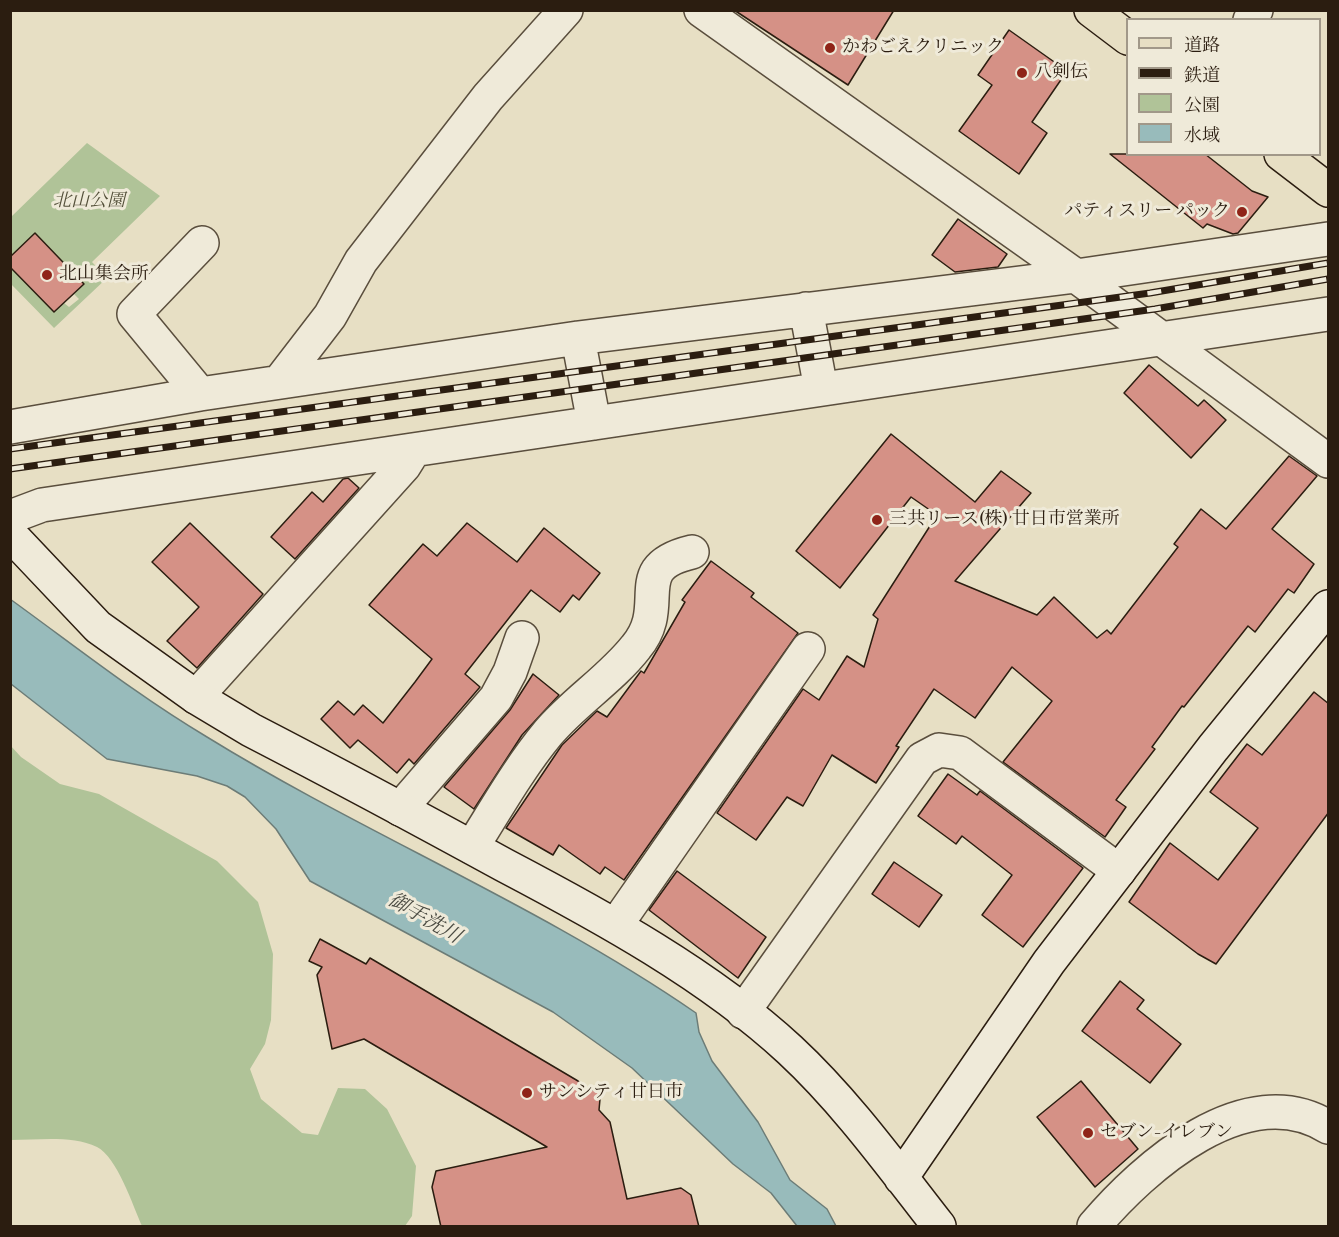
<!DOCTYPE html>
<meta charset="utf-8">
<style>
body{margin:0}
#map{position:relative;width:1339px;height:1237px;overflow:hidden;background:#e7dfc4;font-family:"Libre Bodoni","Noto Serif JP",serif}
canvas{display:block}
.frame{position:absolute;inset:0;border:12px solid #2b1d10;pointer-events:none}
.legend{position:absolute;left:1126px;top:18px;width:195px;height:138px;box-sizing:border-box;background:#efead9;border:2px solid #a19889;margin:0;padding:8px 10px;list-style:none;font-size:18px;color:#2b1d10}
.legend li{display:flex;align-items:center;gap:12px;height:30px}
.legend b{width:30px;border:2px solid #a19889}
</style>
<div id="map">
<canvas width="1339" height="1237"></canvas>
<div class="frame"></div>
<ul class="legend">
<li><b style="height:8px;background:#e7dfc4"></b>道路</li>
<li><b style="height:8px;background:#2b1d10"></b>鉄道</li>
<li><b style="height:16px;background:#b0c398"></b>公園</li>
<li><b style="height:16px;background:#98bbbb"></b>水域</li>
</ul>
</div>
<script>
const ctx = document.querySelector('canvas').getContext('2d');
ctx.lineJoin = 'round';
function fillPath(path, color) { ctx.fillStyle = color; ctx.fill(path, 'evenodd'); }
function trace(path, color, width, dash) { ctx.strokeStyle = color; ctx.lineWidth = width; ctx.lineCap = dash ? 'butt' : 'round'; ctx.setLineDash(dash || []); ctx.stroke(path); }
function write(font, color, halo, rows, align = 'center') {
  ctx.font = font + ' "Libre Bodoni","Noto Serif JP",serif'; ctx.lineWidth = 6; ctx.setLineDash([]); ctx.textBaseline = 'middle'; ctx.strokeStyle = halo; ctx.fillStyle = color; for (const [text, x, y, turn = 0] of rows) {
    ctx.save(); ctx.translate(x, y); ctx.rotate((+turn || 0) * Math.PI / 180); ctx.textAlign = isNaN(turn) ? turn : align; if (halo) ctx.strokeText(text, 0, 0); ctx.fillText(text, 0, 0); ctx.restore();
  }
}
fillPath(new Path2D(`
 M87,143L160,196L92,262L107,278L54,328L11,284V267L54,312L64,303L69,307L79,299L74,294L84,284L35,233L11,257V217Z
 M10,745L21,757L60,784L99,794L217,861L258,902L273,954L271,1020L265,1044L250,1069L261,1099L302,1133L318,1135L338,1088L365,1089L387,1109L416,1166L412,1216L405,1226H142C133,1206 117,1157 97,1147C72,1135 38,1140 11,1140Z`), '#b0c398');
const water = new Path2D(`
 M10,599C75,646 138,696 207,737C366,835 541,906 696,1013L699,1032L712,1061L758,1122L790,1180L827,1209L836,1226H797L771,1193L733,1164L632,1068L553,1012L310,881L276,829L245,797L227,786L197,776L107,759L11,684Z`);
fillPath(water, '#98bbbb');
trace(water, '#6c7c77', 1.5);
const building = new Path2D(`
 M734,10H894L848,85Z
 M1009,30L1067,71L1032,122L1047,133L1019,174L959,131L992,85L978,75Z
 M1110,154H1205L1252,191L1268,197L1238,233L1233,234L1207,224L1203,228Z
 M958,219L1007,254L998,267L955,272L932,255Z
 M35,233L84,284L54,312L10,267V257Z
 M1149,365L1198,406L1204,400L1226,420L1191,458L1124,393Z
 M891,434L975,502L1001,471L1031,493L955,581L1037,615L1054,597L1097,638L1107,630L1111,634L1178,547L1174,544L1201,509L1226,529L1289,456L1317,476L1272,529L1314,564L1294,593L1288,589L1255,632L1248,626L1184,707L1182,706L1152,747L1155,749L1116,800L1126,807L1105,837L1003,762L1052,701L1012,667L975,718L934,689L896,746L899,747L876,783L832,755L803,806L787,797L756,840L717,813L803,689L819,700L847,656L864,667L878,619L873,615L937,515L911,497L840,588L796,551Z
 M348,478L359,488L295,559L271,537L312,492L323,502L343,479Z
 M190,523L263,594L197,668L167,641L199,607L152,562Z
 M467,523L517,562L544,528L600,573L579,600L573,595L560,612L531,590L465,674L480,687L414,764L409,759L397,773L358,740L350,748L321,719L338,701L354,715L363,705L383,723L415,682L432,659L369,605L423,544L437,556Z
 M711,561L754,593L751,597L798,633L624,880L605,867L600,874L559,845L553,855L506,828L562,745L597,711L607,717L641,671L644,673L685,602L682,600Z
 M533,674L559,695L522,735L474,809L444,787L510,710Z
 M1314,692L1329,704V812L1216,964L1198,954L1129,902L1170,843L1218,880L1258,828L1210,792L1247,744L1262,755Z
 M948,774L977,795L980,791L1083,868L1023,947L982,915L1012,875L962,836L956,844L918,816Z
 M894,862L942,895L919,927L872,894Z
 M677,871L766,937L738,978L649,910Z
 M320,939L366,964L370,958L578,1081L588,1091L601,1088L599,1110L610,1122L627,1199L681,1188L691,1195L699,1227H441L432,1187L436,1171L547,1147L364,1039L332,1049L317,975L322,967L309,961Z
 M1120,981L1144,1000L1137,1009L1181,1044L1150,1083L1082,1031Z
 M1081,1081L1138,1149L1095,1187L1037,1117Z`);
fillPath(building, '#d59186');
trace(building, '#2b1d10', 1.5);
const street = new Path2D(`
 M701,10L1076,276L1328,461
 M1250,20L1256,10
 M806,309L821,389
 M578,338L594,423
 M280,381L330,316L361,261L488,97L566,10
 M200,394L134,314L202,243
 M10,427L200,394L578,338L1076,276L1328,239
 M10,517L42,505L1328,314
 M196,697L404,466L414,450
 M400,809L496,698L510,672L522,638
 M472,847C496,809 519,768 548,733C574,702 611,679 636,647C672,604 625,568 692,552
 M616,925L808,649
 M743,1012L922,759L939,750L960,753L1119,871
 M1094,1226C1144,1167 1246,1076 1328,1127`);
const secondary = new Path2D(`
 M10,534L98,627L196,697L251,730C336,774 420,819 504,865C601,916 709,975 790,1050C846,1102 892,1166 939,1226
 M901,1178L1049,962L1213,748L1328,607`);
const primary = new Path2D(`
 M1091,10L1128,38
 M1281,154L1328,190`);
trace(street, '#5a4e3d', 36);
trace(secondary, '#2b1d10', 36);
trace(primary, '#2b1d10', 36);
trace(street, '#efead9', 33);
trace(secondary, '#efead9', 33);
trace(primary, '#e7dfc4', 33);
const rail = new Path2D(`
 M10,449L1150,293L1328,263
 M10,469L1155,309L1328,279`);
trace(rail, '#2b1d10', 7);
trace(rail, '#efead9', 4.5, [14]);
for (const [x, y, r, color] of [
 [830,48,6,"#8f2418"],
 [1022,73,6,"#8f2418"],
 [1242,212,6,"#8f2418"],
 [47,275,6,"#8f2418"],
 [877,520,6,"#8f2418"],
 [527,1093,6,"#8f2418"],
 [1088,1133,6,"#8f2418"]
]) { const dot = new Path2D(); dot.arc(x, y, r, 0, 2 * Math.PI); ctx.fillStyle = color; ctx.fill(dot); trace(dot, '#efead9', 2); }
write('18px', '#2b1d10', '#efead9', [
 ["かわごえクリニック",842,48],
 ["八剣伝",1034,73],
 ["パティスリー パック",1230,212,"right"],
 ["北山集会所",59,275],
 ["三共リース(株) 廿日市営業所",889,520],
 ["サンシティ廿日市",539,1093],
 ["セブン-イレブン",1100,1133]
], 'left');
write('italic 18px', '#534f39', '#efead9', [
 ["北山公園",89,202]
]);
write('italic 20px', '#4c4c43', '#efead9', [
 ["御手洗川",424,919,30]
]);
</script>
